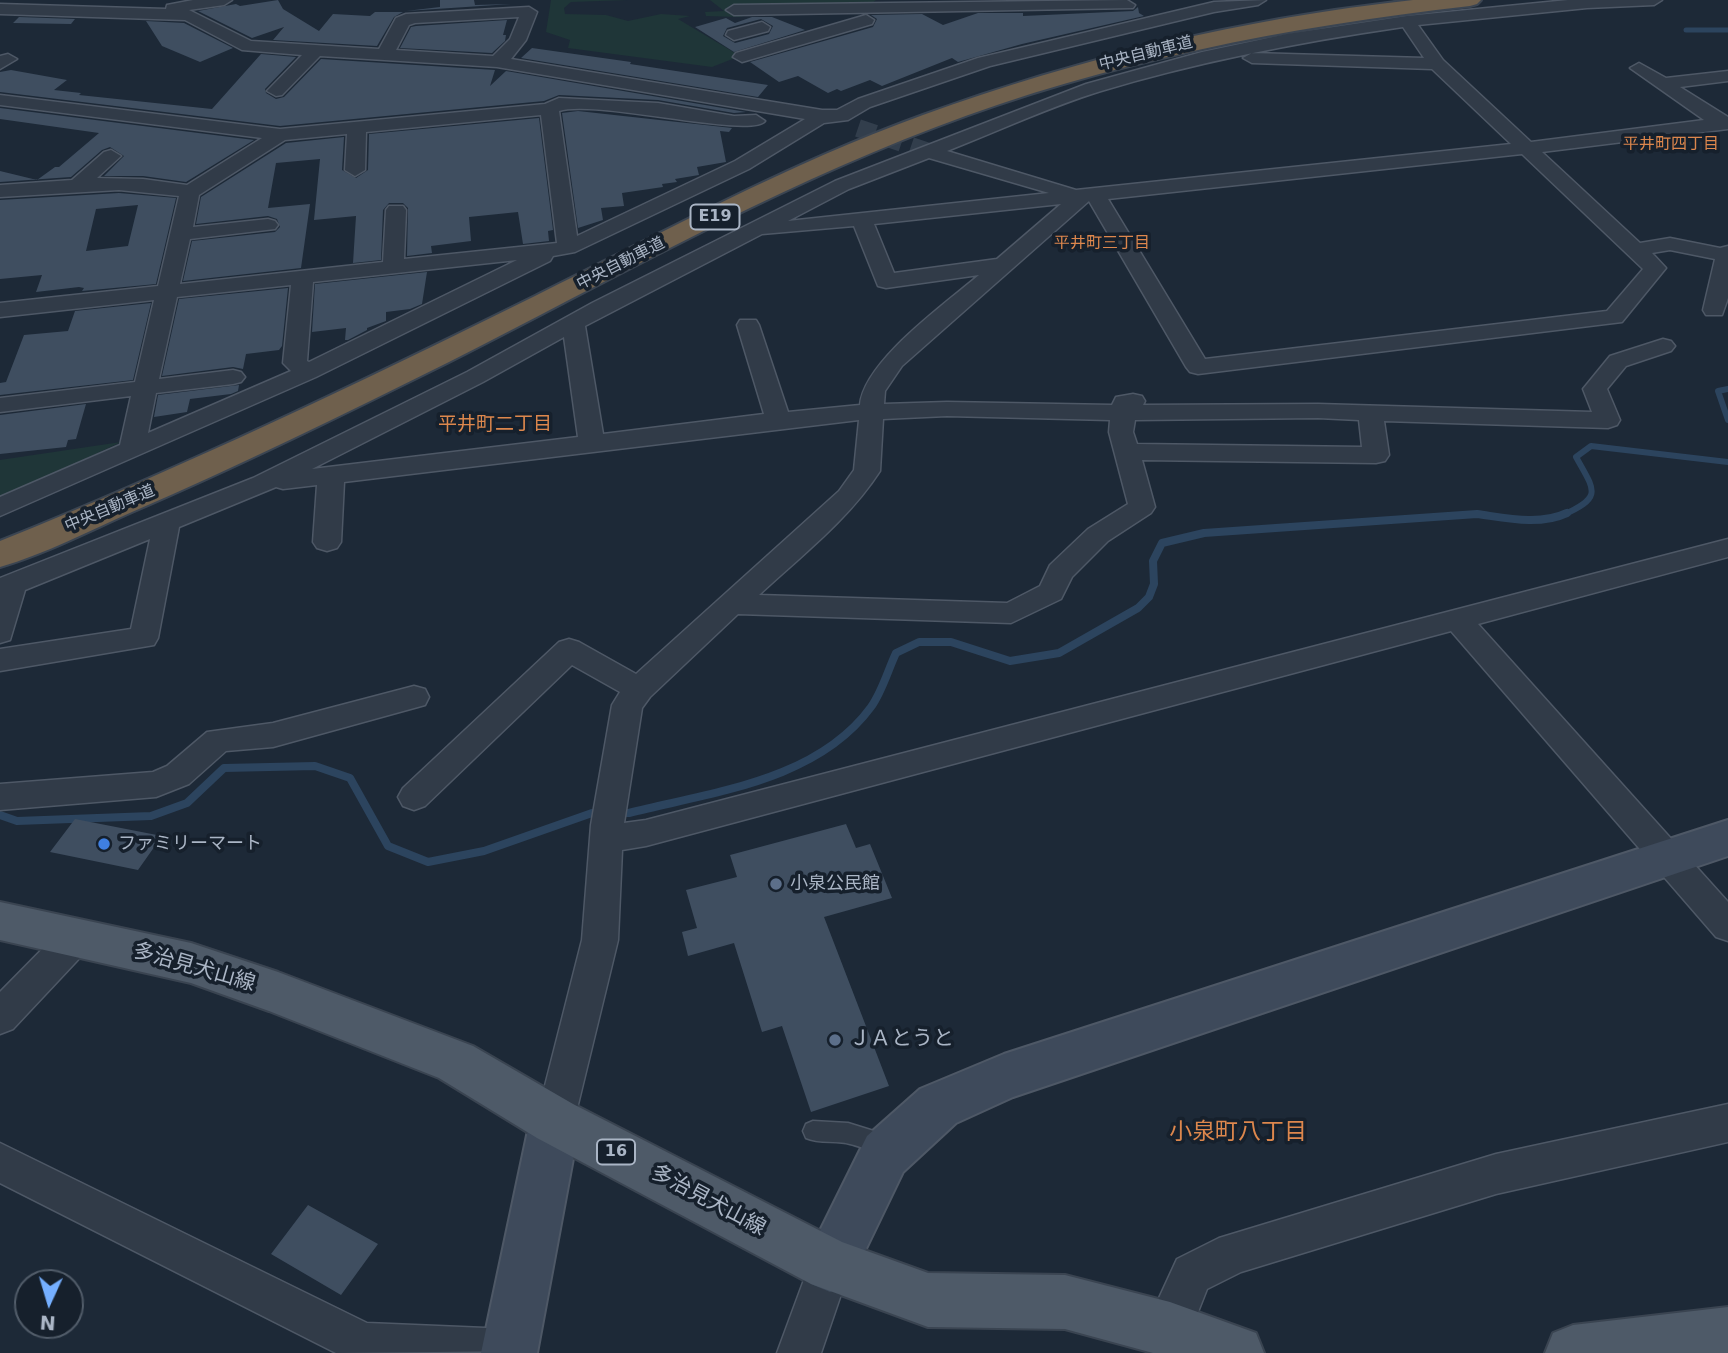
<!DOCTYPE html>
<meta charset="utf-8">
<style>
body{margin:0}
#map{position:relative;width:1728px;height:1353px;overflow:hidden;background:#1d2937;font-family:"DejaVu Sans",sans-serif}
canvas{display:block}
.north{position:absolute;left:14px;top:1269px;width:70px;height:70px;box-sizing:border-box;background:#16202c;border:2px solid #515c69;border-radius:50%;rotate:184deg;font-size:19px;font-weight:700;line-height:28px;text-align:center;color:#aab5c5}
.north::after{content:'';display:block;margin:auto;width:24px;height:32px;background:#75afff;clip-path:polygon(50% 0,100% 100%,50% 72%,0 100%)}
</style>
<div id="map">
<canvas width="1728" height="1353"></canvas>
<div class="north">N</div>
</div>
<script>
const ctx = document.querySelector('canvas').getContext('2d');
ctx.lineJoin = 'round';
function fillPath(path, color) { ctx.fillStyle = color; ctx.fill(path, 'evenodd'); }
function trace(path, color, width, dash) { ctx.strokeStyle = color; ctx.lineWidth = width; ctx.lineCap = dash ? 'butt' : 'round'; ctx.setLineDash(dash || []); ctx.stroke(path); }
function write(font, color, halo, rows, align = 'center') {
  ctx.font = font + ' "DejaVu Sans","Noto Sans JP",sans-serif'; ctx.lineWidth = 7; ctx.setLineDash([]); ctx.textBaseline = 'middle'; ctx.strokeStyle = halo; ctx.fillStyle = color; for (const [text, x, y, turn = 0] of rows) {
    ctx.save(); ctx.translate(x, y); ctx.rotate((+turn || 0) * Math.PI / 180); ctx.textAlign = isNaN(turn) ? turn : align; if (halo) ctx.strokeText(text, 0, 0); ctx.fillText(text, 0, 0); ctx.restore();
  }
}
fillPath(new Path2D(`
 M551,0H628L571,2L564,8L565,14L606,15L628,21L661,14L690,16L678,19L740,56L712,67L568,48L570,40L546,32Z
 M710,0H876L866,8L767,12L739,17L706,16L705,12L724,11Z
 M121,442L0,499V460Z`), '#1f3638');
trace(new Path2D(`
 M1686,30H1728`), '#2c445e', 5);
trace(new Path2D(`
 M1728,389L1718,391L1728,420
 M1459,515H1486
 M1563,515C1603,497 1595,491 1576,457L1591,446L1728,462`), '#2c445e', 6);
trace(new Path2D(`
 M615,813H629C712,792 817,781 871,707C882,692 888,670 896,653L919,642H951L1010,661L1059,653L1138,608L1149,597L1154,584L1153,561L1162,543L1204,533L1477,514C1506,518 1539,526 1567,513
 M0,815L17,821L151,816L187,803L224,768L315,766L350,778L388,846L428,862L484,851L592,813H602`), '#2c445e', 8);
fillPath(new Path2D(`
 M278,0L283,9L319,31L333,14L370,16L375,12H403L394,17L377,46L273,40L284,27L252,38L198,11L236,4L240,6Z
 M440,0H474L475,5L511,4L406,11L440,7Z
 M1138,7L1139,13L1144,16L1022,44L958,62L952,58L882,86L870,80L841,91L837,89L828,93L798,76L779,82L750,62L873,27L877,19L871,15L922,14L943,25L978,13H1023V16L1133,11Z
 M19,17L75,19L71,24L13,23Z
 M752,17H772L805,30L734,52L695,27L726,18L735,23ZM761,19L773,26L769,34L735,43L723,36L727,28Z
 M507,20L503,35H506L505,41L492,53L400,48L411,27L416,26Z
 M146,21L184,23L233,48L200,62L162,46Z
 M532,48L631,62L630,64L768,85L758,97L521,58Z
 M261,54L296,57L265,89L266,93L276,99L284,97L321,59L495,70L490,86L506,71L746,112L734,113L658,100L559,95L544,101L280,126L0,92V72L11,70L67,80L54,90L81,93L79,95L212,109Z
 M0,108L254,140L186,182L143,176H104L124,156L110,147L102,150L71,177L0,182V171L37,180L55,167H59L99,133L0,119Z
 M578,111L732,128L729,132L720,131L726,162L697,167L699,175L675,179L677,182L662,184L663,187L622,193L624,206L601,208L603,220L578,228L562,113Z
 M539,118L553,230L548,231L549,241L523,244L518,212L469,217L471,241L431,246L432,253L407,256L408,208L403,203H389L383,210L381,260L353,263L356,216L314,220L320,159L276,163L268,208L310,204L301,268L183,281L192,241L275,232L280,227L277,219L268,216L196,224L201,197L286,143L344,137L342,170L356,178L368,170L369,134Z
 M119,193L176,198L156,284L82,291L84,288L79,287L36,292L42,275L0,279V200ZM138,205L128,246L86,251L96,209Z
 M427,272L422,304L410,309L386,312V321L367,328V330L348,340H345L346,328L312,332L315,284Z
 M288,288L282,346L279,350L246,354L243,369L233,367L162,376L179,299Z
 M151,303L133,380L0,395V383L6,382L24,335L68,331L75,311Z
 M239,385L238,391L231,394L190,399L187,412L154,417L158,395Z
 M86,404L76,439L68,440L66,447L0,454V415Z
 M75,819L162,836L138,870L50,852Z
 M846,824L856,848L870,844L892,898L824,917L889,1086L811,1112L782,1026L762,1032L734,943L688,956L682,932L697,928L686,890L737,877L730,855Z
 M308,1205L378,1244L341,1295L271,1254Z`), '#3f4e60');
trace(new Path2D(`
 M1394,0L1407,21
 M858,128L929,152`), '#323e4c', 18, [18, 10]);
const lane = new Path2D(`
 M813,1121L848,1123L893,1137L896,1144L893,1151C880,1157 864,1147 850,1144C835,1140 820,1144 806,1138L803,1131L806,1124Z`);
const street = new Path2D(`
 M193,0H232L224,5L189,10L251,41L379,49L396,18L406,14L529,7L537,12L526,40L511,59L822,110H837L858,99L978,58L1214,2L1266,0L1258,5L1214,12L990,66L870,107L848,120L824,123L749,169L575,252L553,256L550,261L316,377L0,516V497L120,445L131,396L0,412V398L135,382L154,300L0,317V303L158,286L179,196L119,190L0,197V185L72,180L104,152L111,150L121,156L97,178L143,179L187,185L262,138L0,105V95L280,129L545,104L559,98L658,103L734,116L756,115L765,121C751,139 595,99 559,111L577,236L735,161L805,119L497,67L320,56L282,95L276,96L267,91L302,55L242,50L185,20L0,14V4L166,9L167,5ZM519,17L510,39L493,56L396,50L409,25L415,23ZM541,115L557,243L404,259L406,210L403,206H389L386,210L383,262L180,284L190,239L275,229L278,225L275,221L268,219L193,227L199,195L285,140L347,134L345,170L355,176L365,170L366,132ZM517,260L309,362L307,361L313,282ZM291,285L283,363L291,371L148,433L156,393L233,384L241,382L245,377L241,372L233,370L159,379L177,297Z
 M1127,0L1135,5L1133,8L734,15L726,10L734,5Z
 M1568,0H1662L1654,5L1587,8L1418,25L1443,60L1531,142L1704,120L1630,68L1639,63L1666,78L1728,71V81L1680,87L1728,117V129L1542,152L1640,243L1670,238L1720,248L1728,246V298L1722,315H1706L1703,310L1715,259L1670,250L1652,253L1666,268L1622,322L1198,374L1190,372L1186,367L1089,201L902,366L885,391L884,404L947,402L1112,405L1116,397L1133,394L1142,396L1145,401L1143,405L1318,404L1592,412L1583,389L1610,356L1663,339L1671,341L1675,346L1671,351L1626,366L1607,389L1620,420L1617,425L1608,428L1384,421L1389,455L1385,461L1376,463L1142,460L1155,507L1151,513L1108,541L1072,577L1061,599L1011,623L738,614L650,697L642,708L624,823L646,820L1728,539V557L1478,624L1728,902V941L1716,937L1451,631L646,846L622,850L618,940L574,1121L569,1134L555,1140L541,1134L536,1121L582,940L591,825L612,705L620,692L572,665L425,806L414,810L403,806L398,797L403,788L559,642L569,639L579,642L636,674L839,491L854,470L859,420L344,482L341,542L337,548L327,551L317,548L313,542L317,485L283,489L276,487L179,527L158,638L154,645L0,671V649L131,629L150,539L25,590L10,640L0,643V578L253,478L467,372L592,303L835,181L1086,84L1202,52L1287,34L1407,16ZM1403,27L1424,58L1252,53L1243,58L1252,63L1432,69L1511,144L1076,190L947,151C998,131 1049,107 1101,91C1200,61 1300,42 1403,27ZM1522,154L1643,269L1607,311L1205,359L1108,199ZM929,158L1049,193L788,221L849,189ZM1061,204L997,259L894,273L874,224ZM854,226L878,286L886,288L979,275C945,304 864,361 860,405L788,412L759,325L756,320H740L737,325L764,414L603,434L585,326L762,234ZM564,337L578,437L312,469L483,382ZM947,416L1110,420L1109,432L1128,504L1088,529L1050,565L1040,586L1007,603L759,595C801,556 849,519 880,471L883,419ZM1318,418L1359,420L1362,447L1137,444L1133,432L1135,420Z
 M866,15L874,20L872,24L742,62L733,57L736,53Z
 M762,22L770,27L768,31L734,40L726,35L728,31Z
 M8,54L17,59L0,69V56Z
 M414,686L425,689L429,697L425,705L273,747L226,751L189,784L156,797L0,810V784L153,772L167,766L207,732L273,723Z
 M77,922L89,926L94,937L89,948L13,1029L0,1034V992L65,926Z
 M1728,1104V1142L1496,1194L1241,1272L1207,1289L1185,1345L1170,1351L1155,1345L1149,1330L1154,1309L1177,1259L1219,1238L1496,1154Z
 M0,1143L367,1323L509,1329L524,1336L531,1351L336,1353L0,1183Z
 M830,1244L845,1250L851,1265L821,1353H777L815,1250Z`);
const secondary = new Path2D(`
 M1728,820V856L1013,1097L956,1123L903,1172L849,1284L830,1292L811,1284L803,1265L867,1136L920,1089L1004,1054Z
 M555,1097L573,1104L580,1121L537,1353H481L530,1121L537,1104Z`);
const primary = new Path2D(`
 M0,902L191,943L278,972L473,1046L573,1104L842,1242L928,1273L1065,1275L1170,1302L1256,1333L1264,1353H1153L1065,1329L928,1327L811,1284L537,1138L439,1078L269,1011L191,983L0,940Z
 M1728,1307V1353H1545L1553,1333L1573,1325Z`);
const highway = new Path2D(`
 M1413,0H1481L1477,4L1470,6C1288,27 1108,61 936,127C767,191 609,281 449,362C344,414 239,466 132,512C89,531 45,554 0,567V541C182,468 359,383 535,296C662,233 788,164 923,115C1080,58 1246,18 1413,0Z`);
trace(lane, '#4e5866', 3);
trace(street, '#4e5866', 3);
trace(secondary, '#4e5866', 4);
trace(primary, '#3a4451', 4);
trace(highway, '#3b4552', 4);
fillPath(lane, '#313b48');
fillPath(street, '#313b48');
fillPath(secondary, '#3e4a5b');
fillPath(primary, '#4e5a68');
fillPath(highway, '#6f604d');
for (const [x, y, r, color] of [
 [104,844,7,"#3f7fe0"],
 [776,884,7,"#5c6f8a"],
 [835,1040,7,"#5c6f8a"]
]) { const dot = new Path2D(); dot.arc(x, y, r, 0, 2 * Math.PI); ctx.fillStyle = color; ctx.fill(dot); trace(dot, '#16202c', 2.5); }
write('16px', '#aab5c5', '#16202c', [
 ["中央自動車道",1146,54,-14],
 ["中央自動車道",621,264,-27],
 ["中央自動車道",110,509,-23]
]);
write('16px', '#dd874d', '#16202c', [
 ["平井町四丁目",1671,145],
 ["平井町三丁目",1102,244]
]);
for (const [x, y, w] of [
 [715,217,49],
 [616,1152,38]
]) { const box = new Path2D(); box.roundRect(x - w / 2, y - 12.5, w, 25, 5); ctx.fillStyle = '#16202c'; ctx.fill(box); trace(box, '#aab5c5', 2); }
write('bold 16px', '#aab5c5', null, [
 ["E19",715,217],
 ["16",616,1152]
]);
write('18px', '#aab5c5', '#16202c', [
 ["ファミリーマート",118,844],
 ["小泉公民館",790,884]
], 'left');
write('19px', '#dd874d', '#16202c', [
 ["平井町二丁目",495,425]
]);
write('21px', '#aab5c5', '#16202c', [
 ["多治見犬山線",194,968,16],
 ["多治見犬山線",708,1201,28]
]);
write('21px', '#aab5c5', '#16202c', [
 ["ＪＡとうと",849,1040]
], 'left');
write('23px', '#dd874d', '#16202c', [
 ["小泉町八丁目",1238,1133]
]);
</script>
